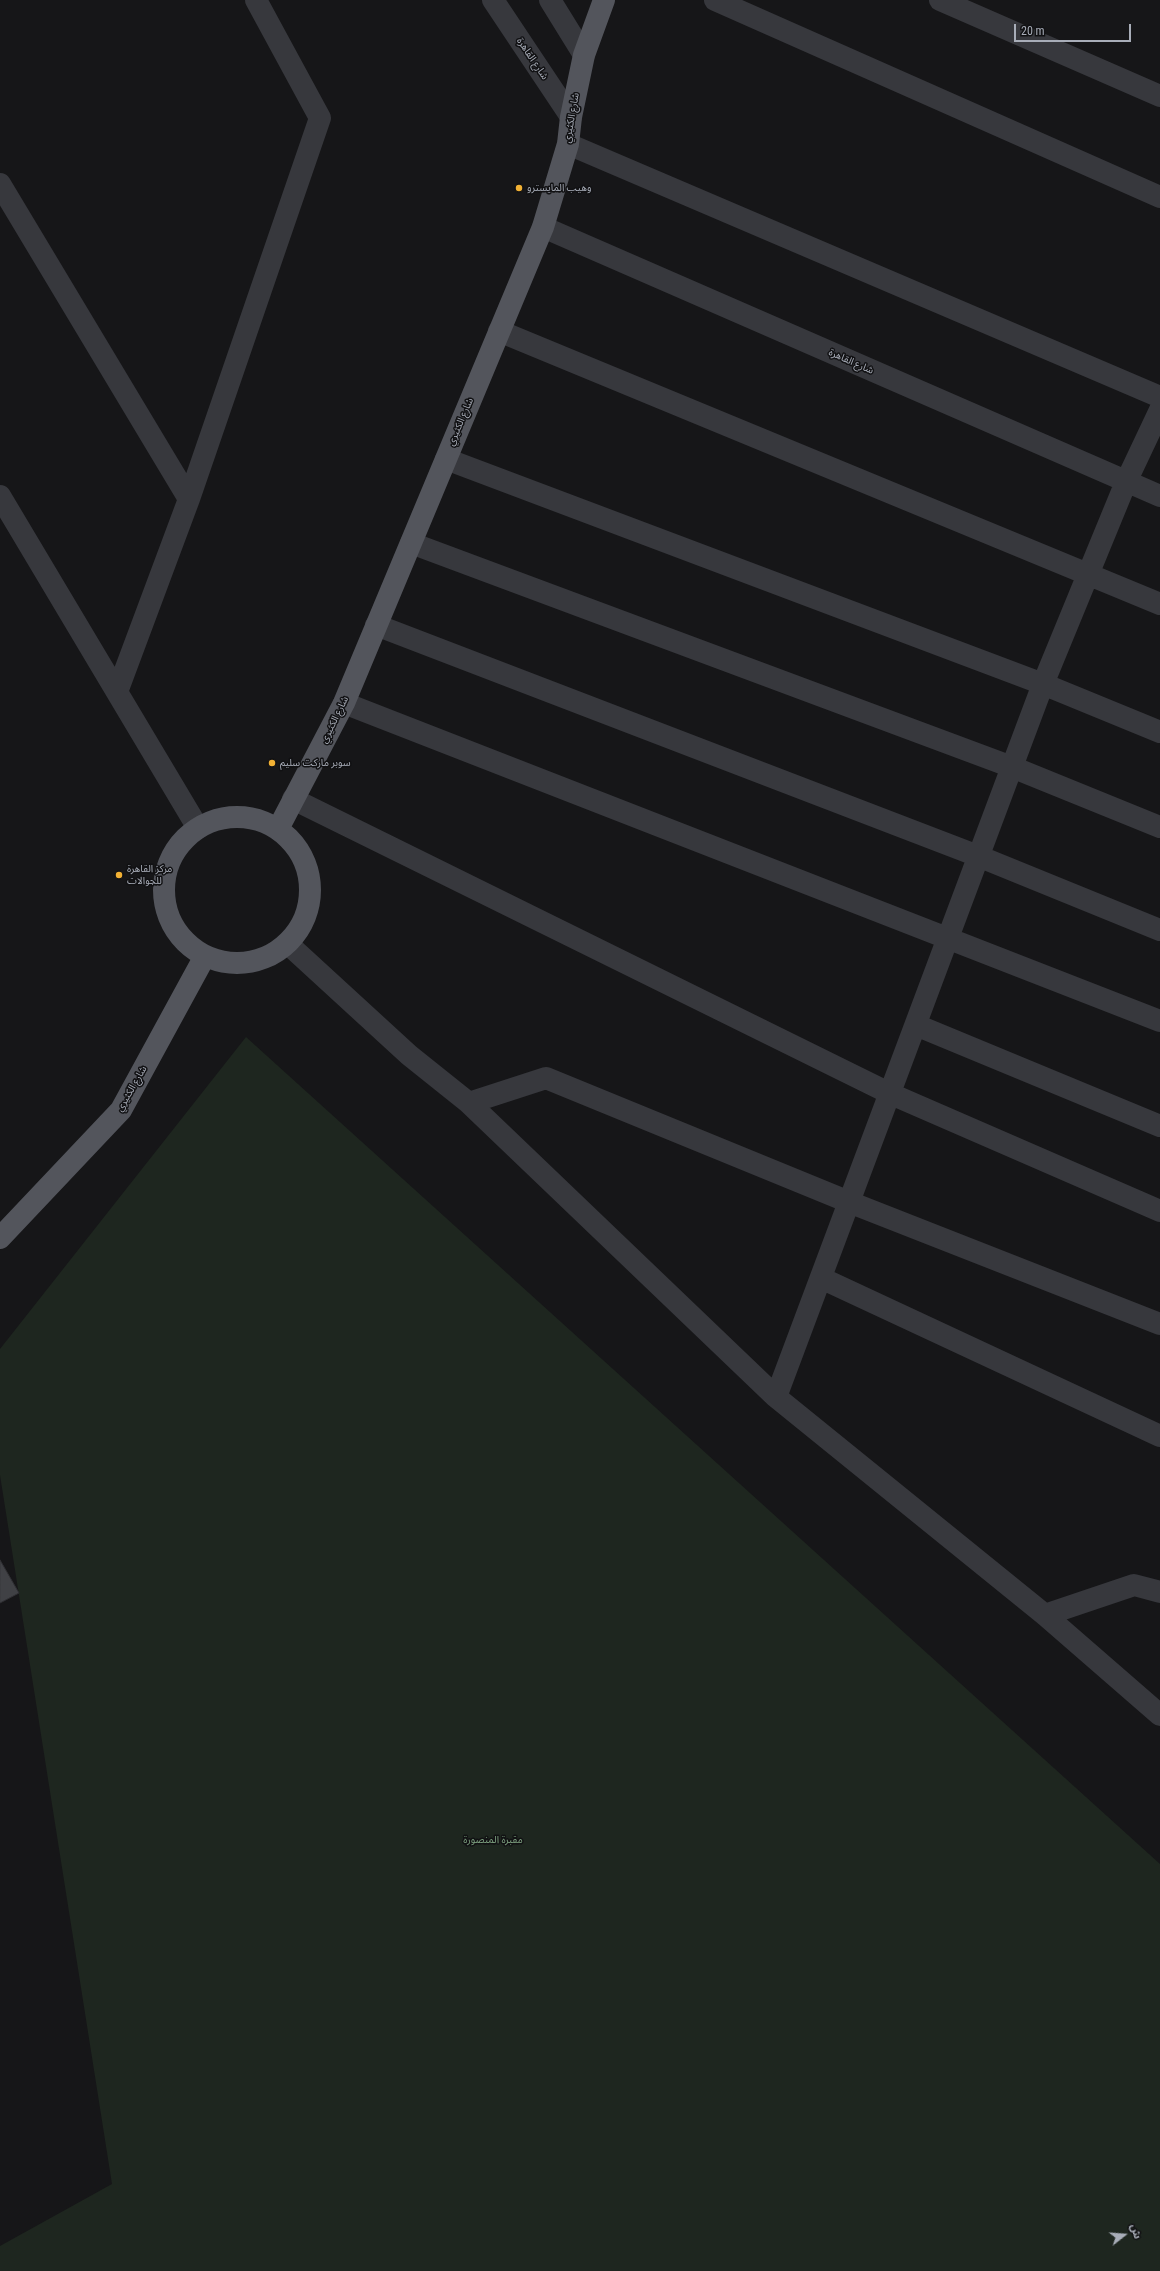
<!DOCTYPE html>
<meta charset="utf-8">
<style>
body{margin:0}
#map{position:relative;width:1160px;height:2271px;overflow:hidden;background:#161618;font-family:"Roboto Condensed","Noto Sans Arabic",sans-serif}
canvas{display:block}
.north{position:absolute;left:1104px;top:2215px;width:40px;height:40px;-webkit-text-stroke:3px #111113;paint-order:stroke;rotate:73deg;font-size:11px;font-weight:700;line-height:16px;text-align:center;color:#a8adb8}
.north::after{content:'';display:block;margin:auto;width:14px;height:18px;background:#a8adb8;clip-path:polygon(50% 0,100% 100%,50% 72%,0 100%)}
.scale{position:absolute;left:1014px;top:24px;width:117px;height:18px;box-sizing:border-box;border:2px solid #a8adb8;border-top:0;padding-left:5px;font-size:12px;line-height:14px;white-space:nowrap;color:#a8adb8;-webkit-text-stroke:3px #111113;paint-order:stroke}
</style>
<div id="map">
<canvas width="1160" height="2271"></canvas>
<div class="north">ش</div>
<div class="scale">20 m</div>
</div>
<script>
const ctx = document.querySelector('canvas').getContext('2d');
ctx.lineJoin = 'round';
function fillPath(path, color) { ctx.fillStyle = color; ctx.fill(path, 'evenodd'); }
function trace(path, color, width, dash) { ctx.strokeStyle = color; ctx.lineWidth = width; ctx.lineCap = dash ? 'butt' : 'round'; ctx.setLineDash(dash || []); ctx.stroke(path); }
function write(font, color, halo, rows, align = 'center') {
  ctx.font = font + ' "Roboto Condensed","Noto Sans Arabic",sans-serif'; ctx.lineWidth = 3; ctx.setLineDash([]); ctx.textBaseline = 'middle'; ctx.strokeStyle = halo; ctx.fillStyle = color; for (const [text, x, y, turn = 0] of rows) {
    ctx.save(); ctx.translate(x, y); ctx.rotate((+turn || 0) * Math.PI / 180); ctx.textAlign = isNaN(turn) ? turn : align; if (halo) ctx.strokeText(text, 0, 0); ctx.fillText(text, 0, 0); ctx.restore();
  }
}
fillPath(new Path2D(`
 M246,1037L1160,1864V2271H0V2246L112,2184L0,1475V1349Z`), '#1e261f');
const building = new Path2D(`
 M0,1560L19,1593L0,1603Z`);
fillPath(building, '#404145');
trace(building, '#303034', 1);
trace(new Path2D(`
 M493,0L571,117
 M550,0L584,55
 M715,0L1160,197
 M940,0L1160,96
 M568,144L1160,397
 M0,184L189,499
 M543,227L1160,496
 M499,331L1160,604
 M446,459L1043,684L1160,732
 M0,496L198,828
 M411,543L1012,767L1160,827
 M376,625L978,856L1160,930
 M117,692L189,499L320,118L256,0
 M344,703L1160,1021
 M293,799L891,1094L1160,1211
 M288,944L409,1055L469,1103L776,1397L1045,1615L1160,1715
 M916,1025L1160,1126
 M469,1103L546,1078L849,1202L1160,1324
 M821,1278L1160,1436
 M776,1397L1043,684L1126,482L1160,410
 M1045,1615L1134,1585L1160,1592`), '#37383d', 22);
trace(new Path2D(`
 M164 890a73 73 0 1 1 146 0a73 73 0 1 1-146 0Z
 M278,829L344,703L543,227L568,144L571,117L584,55L604,0
 M0,1238L121,1110L205,956`), '#53555c', 22);
for (const [x, y, r, color] of [
 [519,188,4,"#f2b134"],
 [272,763,4,"#f2b134"],
 [119,875,4,"#f2b134"]
]) { const dot = new Path2D(); dot.arc(x, y, r, 0, 2 * Math.PI); ctx.fillStyle = color; ctx.fill(dot); trace(dot, '#111113', 1.5); }
write('10px', '#a8adb8', '#111113', [
 ["شارع القاهرة",532,59,56],
 ["شارع الكثيري",572,118,-80],
 ["شارع القاهرة",851,362,24],
 ["شارع الكثيري",461,422,-67],
 ["شارع الكثيري",335,720,-64],
 ["شارع الكثيري",132,1089,-60]
]);
write('10px', '#a8adb8', '#111113', [
 ["وهيب المايسترو",527,188],
 ["سوبر ماركت سليم",280,763],
 ["مركز القاهرة",127,869],
 ["للجوالات",127,881]
], 'left');
write('10px', '#7fa381', '#111113', [
 ["مقبرة المنصورة",493,1840]
]);
</script>
